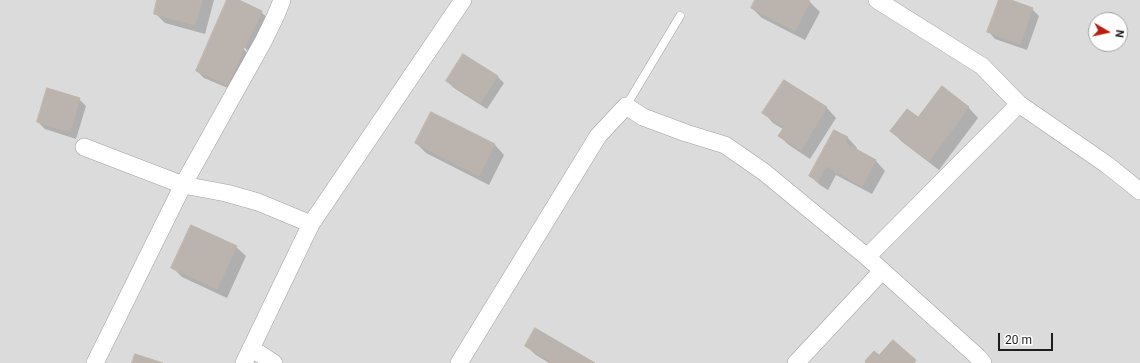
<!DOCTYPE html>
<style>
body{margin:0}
#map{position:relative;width:1140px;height:363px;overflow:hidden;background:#eeece5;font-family:Roboto,sans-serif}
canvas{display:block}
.north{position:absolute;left:1088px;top:12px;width:40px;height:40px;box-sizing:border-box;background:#fff;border:1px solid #a5a5a5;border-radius:50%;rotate:99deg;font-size:11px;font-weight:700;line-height:16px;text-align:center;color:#1e1e1e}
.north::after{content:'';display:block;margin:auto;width:14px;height:18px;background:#bb1d10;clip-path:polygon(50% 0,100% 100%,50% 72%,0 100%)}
.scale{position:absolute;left:998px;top:333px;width:55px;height:18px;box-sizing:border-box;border:2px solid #1e1e1e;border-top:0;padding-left:5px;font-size:12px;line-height:14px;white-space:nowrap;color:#1e1e1e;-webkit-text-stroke:3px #fff;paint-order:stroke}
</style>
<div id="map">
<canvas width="1140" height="363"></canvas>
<div class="north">N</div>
<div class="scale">20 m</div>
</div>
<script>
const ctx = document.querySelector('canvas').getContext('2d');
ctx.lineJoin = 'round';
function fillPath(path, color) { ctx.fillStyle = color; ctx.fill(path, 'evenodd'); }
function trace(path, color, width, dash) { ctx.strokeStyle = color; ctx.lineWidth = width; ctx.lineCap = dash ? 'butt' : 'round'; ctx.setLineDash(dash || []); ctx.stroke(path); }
fillPath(new Path2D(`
 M0,0H1140V363H0ZM1096,20H1120V44H1096Z`), '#dcdbdb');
fillPath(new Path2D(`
 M159,0H214L205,34L165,23L155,13Z
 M228,0H237L261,12L271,21L254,57L241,44L240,45L250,56L235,91L204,78L197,71Z
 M756,0H806L810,2L820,12L805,40L762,18L752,8Z
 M1000,0H1008L1032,9L1039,16L1027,50L995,39L989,32Z
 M497,76L504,83L487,109L454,88L447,81Z
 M784,81L827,108L836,118L810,159L789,145L779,136L783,129L773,123L764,113Z
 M942,88L969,108L978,118L939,170L901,141L892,131L918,119Z
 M79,99L86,106L76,139L45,129L38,122Z
 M431,113L495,145L504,155L489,185L426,153L416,143Z
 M834,131L848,138L857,148L856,150L876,161L885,171L872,194L836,175L828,190L820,185L810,176Z
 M236,247L246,256L227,298L182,277L173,268Z
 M526,346L593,363H549L536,355Z`), '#0003');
const building = new Path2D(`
 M157,0H202L195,25L154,14Z
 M227,0H239L262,11L244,48L212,34Z
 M755,0H808L810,1L795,31L751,8Z
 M999,0H1011L1033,8L1020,44L987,32Z
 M212,34L244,48L228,85L196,71Z
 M463,54L498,76L480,103L446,81Z
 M784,80L827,107L801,150L778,136L784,127L762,113Z
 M942,86L969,107L929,161L890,131L907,109L918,117Z
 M47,88L80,98L70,132L37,122Z
 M431,112L495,144L479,176L415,143Z
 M834,130L848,137L845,143L876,160L862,186L826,166L818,181L809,176Z
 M191,225L237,246L217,289L171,268Z
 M535,328L595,363H549L550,361L525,346Z
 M893,340L916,360L914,363H866L865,361L874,351L879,355Z
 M135,354L163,363H132Z`);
fillPath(building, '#bbb4ae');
trace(building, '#beb4a8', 1);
const lane = new Path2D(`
 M626,106L680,16`);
const street = new Path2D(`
 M877,0L982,66L1019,104L1106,164L1140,191
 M84,147L183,185L226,193L258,202L311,224
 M867,257L1019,104
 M251,348L274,363
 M95,363L183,185L264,40L276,15L282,0
 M244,363L311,224L463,0
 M459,363L598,136L626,106L643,117L686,133L725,145L764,172L867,257L978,357L983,363
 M796,363L882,271`);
trace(lane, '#a2a2a2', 9);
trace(street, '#a2a2a2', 18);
trace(lane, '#fff', 8);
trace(street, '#fff', 17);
</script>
